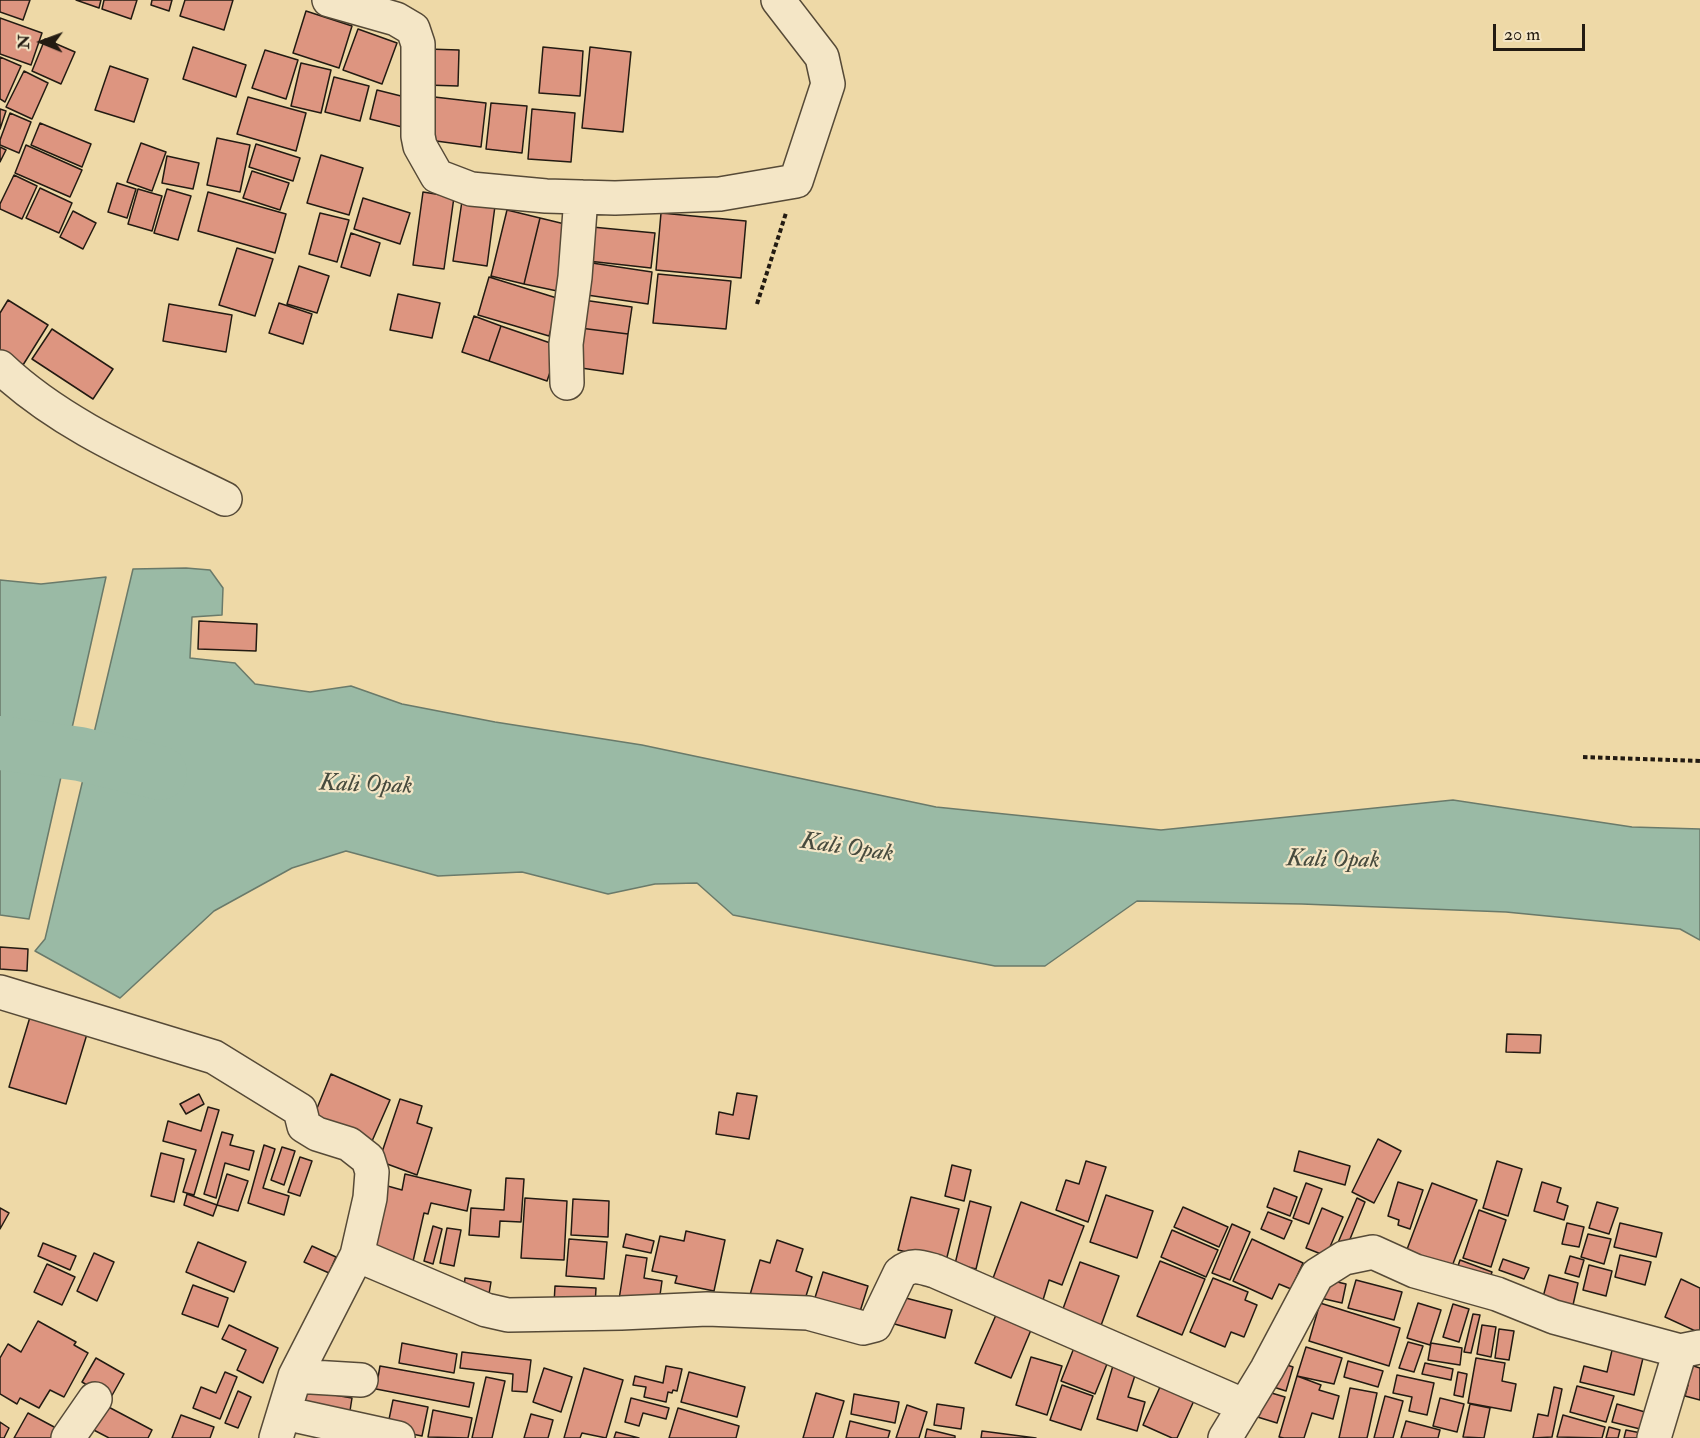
<!DOCTYPE html>
<style>
body{margin:0}
#map{position:relative;width:1700px;height:1438px;overflow:hidden;background:#eed9a7;font-family:"IM FELL Double Pica",serif}
canvas{display:block}
.north{position:absolute;left:12px;top:12px;width:60px;height:60px;-webkit-text-stroke:4px #f4e6c6;paint-order:stroke;rotate:271deg;font-size:16px;font-weight:700;line-height:24px;text-align:center;color:#231b12}
.north::after{content:'';display:block;margin:auto;width:21px;height:27px;background:#231b12;clip-path:polygon(50% 0,100% 100%,50% 72%,0 100%)}
.scale{position:absolute;left:1493px;top:24px;width:92px;height:27px;box-sizing:border-box;border:3px solid #231b12;border-top:0;padding-left:8px;font-size:18px;line-height:21px;white-space:nowrap;color:#231b12;-webkit-text-stroke:4px #f4e6c6;paint-order:stroke}
</style>
<div id="map">
<canvas width="1700" height="1438"></canvas>
<div class="north">N</div>
<div class="scale">20 m</div>
</div>
<script>
const ctx = document.querySelector('canvas').getContext('2d');
ctx.lineJoin = 'round';
function fillPath(path, color) { ctx.fillStyle = color; ctx.fill(path, 'evenodd'); }
function trace(path, color, width, dash) { ctx.strokeStyle = color; ctx.lineWidth = width; ctx.lineCap = dash ? 'butt' : 'round'; ctx.setLineDash(dash || []); ctx.stroke(path); }
function write(font, color, halo, rows, align = 'center') {
  ctx.font = font + ' "IM FELL Double Pica",serif'; ctx.lineWidth = 4.5; ctx.setLineDash([]); ctx.textBaseline = 'middle'; ctx.strokeStyle = halo; ctx.fillStyle = color; for (const [text, x, y, turn = 0] of rows) {
    ctx.save(); ctx.translate(x, y); ctx.rotate((+turn || 0) * Math.PI / 180); ctx.textAlign = isNaN(turn) ? turn : align; if (halo) ctx.strokeText(text, 0, 0); ctx.fillText(text, 0, 0); ctx.restore();
  }
}
const water = new Path2D(`
 M186,568L210,570L223,588L222,615L192,617L190,658L235,663L255,684L310,692L351,686L402,704L495,722L642,745L936,807L1161,830L1453,800L1632,827L1700,829V940L1680,929L1506,912L1302,904L1137,901L1045,966H995L733,915L697,883L655,884L608,894L522,872L438,876L346,851L292,868L214,911L120,998L35,951L45,939L133,569Z
 M106,577L29,919L0,915V580L41,584Z`);
fillPath(water, '#9abaa5');
trace(water, '#6a7a6a', 1.5);
trace(new Path2D(`
 M0,743L80,754L160,773`), '#9abaa5', 54);
const building = new Path2D(`
 M0,0H30L23,20L0,12Z
 M76,0H101L99,8Z
 M104,0H137L131,19L102,9Z
 M152,0H172L169,11L151,5Z
 M185,0H233L224,30L180,16Z
 M306,11L352,26L339,68L293,53Z
 M0,18L42,33L31,65L0,54Z
 M358,29L397,43L382,84L343,70Z
 M45,39L75,52L61,84L32,71Z
 M193,47L246,65L236,97L183,79Z
 M543,47L583,51L580,96L539,93Z
 M590,47L631,52L623,132L582,128Z
 M427,49L459,50L458,86L426,85Z
 M265,50L298,60L286,99L252,88Z
 M0,57L21,66L5,102L0,99Z
 M301,63L331,70L321,113L291,106Z
 M110,66L148,79L134,122L95,110Z
 M24,71L48,83L32,119L6,107Z
 M334,77L369,86L360,121L325,112Z
 M377,90L409,98L402,127L370,119Z
 M426,96L486,103L481,147L421,139Z
 M248,97L306,113L296,151L237,134Z
 M491,103L527,106L522,153L486,149Z
 M0,109L6,111L0,129Z
 M532,109L575,113L571,162L528,159Z
 M10,113L31,122L19,153L0,145V140Z
 M40,123L91,144L82,167L31,145Z
 M217,138L250,145L240,192L207,185Z
 M141,143L166,152L152,191L127,182Z
 M256,144L300,158L293,181L249,167Z
 M26,145L82,170L70,197L15,173Z
 M0,147L6,150L0,162Z
 M321,155L363,168L349,215L307,203Z
 M167,156L199,163L193,189L162,183Z
 M252,171L289,183L280,210L243,198Z
 M14,175L37,186L22,219L0,209V204Z
 M117,183L136,189L127,218L108,212Z
 M40,188L72,203L59,233L26,218Z
 M138,189L162,196L152,231L128,224Z
 M167,189L191,196L178,240L154,233Z
 M208,192L286,214L275,253L198,231Z
 M423,192L454,197L444,269L413,265Z
 M363,198L410,213L400,244L354,229Z
 M462,201L495,206L487,266L453,261Z
 M507,210L540,218L524,284L491,276Z
 M73,211L96,223L83,249L60,237Z
 M320,213L349,220L337,262L309,254Z
 M661,213L746,221L741,278L656,270Z
 M540,218L577,227L562,292L524,284Z
 M592,227L655,233L651,268L588,261Z
 M351,233L380,243L370,276L341,267Z
 M237,248L273,259L255,316L219,305Z
 M592,263L652,272L648,304L587,295Z
 M299,266L329,276L317,313L287,304Z
 M658,274L731,281L726,329L653,323Z
 M489,277L560,299L549,336L478,315Z
 M398,294L440,303L432,338L390,330Z
 M576,299L632,307L628,334L572,327Z
 M8,300L48,325L23,365L0,350V313Z
 M279,303L312,314L303,344L269,333Z
 M169,304L232,315L226,352L163,341Z
 M474,316L501,326L489,361L462,352Z
 M501,326L559,346L547,381L489,361Z
 M572,327L628,334L623,374L567,366Z
 M52,329L113,369L93,399L32,359Z
 M199,621L257,624L256,651L198,649Z
 M0,947L28,949L27,971L0,969Z
 M33,1007L90,1024L66,1104L9,1087Z
 M1507,1034L1541,1035L1540,1053L1506,1052Z
 M331,1074L390,1100L369,1148L311,1123Z
 M737,1093L757,1096L749,1139L716,1134L719,1112L733,1115Z
 M199,1094L204,1104L186,1114L180,1104Z
 M400,1099L422,1106L417,1123L432,1128L417,1175L379,1161Z
 M208,1107L219,1110L194,1195L183,1192L196,1150L163,1141L168,1121L201,1131Z
 M222,1132L233,1135L230,1145L254,1151L249,1170L225,1163L216,1198L204,1194Z
 M1378,1139L1401,1151L1374,1203L1352,1192Z
 M264,1145L275,1149L263,1188L289,1196L284,1215L248,1203Z
 M282,1147L295,1151L284,1185L271,1180Z
 M1299,1151L1350,1166L1345,1185L1294,1171Z
 M161,1153L184,1159L174,1202L151,1196Z
 M300,1157L312,1161L300,1196L288,1192Z
 M1086,1161L1106,1167L1088,1222L1056,1210L1066,1180L1079,1184Z
 M1497,1161L1522,1169L1508,1216L1483,1208Z
 M952,1165L971,1170L964,1201L945,1196Z
 M227,1174L248,1181L238,1211L217,1205Z
 M405,1174L471,1190L467,1211L431,1203L428,1214L424,1213L411,1270L367,1259L384,1185L402,1190Z
 M506,1178L524,1179L521,1222L500,1221L499,1237L469,1235L471,1208L504,1210Z
 M1398,1182L1423,1190L1410,1229L1398,1225L1399,1220L1388,1216Z
 M1542,1182L1561,1188L1557,1202L1568,1206L1564,1220L1534,1211Z
 M1306,1183L1322,1189L1309,1224L1293,1218Z
 M1432,1183L1477,1200L1451,1269L1406,1252Z
 M1274,1188L1297,1197L1290,1216L1267,1207Z
 M187,1194L217,1205L213,1216L184,1205Z
 M1106,1195L1153,1211L1137,1258L1090,1242Z
 M911,1197L959,1209L946,1261L898,1250Z
 M525,1198L567,1201L564,1260L521,1258Z
 M1357,1198L1365,1202L1346,1249L1337,1245Z
 M573,1199L609,1201L608,1237L571,1235Z
 M970,1201L991,1207L976,1269L955,1264Z
 M1021,1202L1084,1226L1062,1285L1049,1280L1043,1300L992,1281Z
 M1597,1202L1618,1208L1609,1234L1589,1228Z
 M1183,1207L1228,1227L1219,1247L1174,1227Z
 M0,1208L9,1213L0,1229Z
 M1322,1208L1343,1217L1326,1256L1306,1248Z
 M1479,1210L1506,1220L1491,1267L1463,1258Z
 M1268,1212L1292,1221L1284,1239L1261,1229Z
 M1567,1223L1584,1227L1579,1247L1562,1244Z
 M1620,1223L1662,1233L1656,1257L1614,1247Z
 M1232,1224L1250,1232L1230,1280L1212,1273Z
 M433,1226L442,1229L433,1264L424,1261Z
 M447,1228L461,1230L454,1266L440,1263Z
 M1172,1230L1218,1250L1206,1277L1161,1257Z
 M686,1231L725,1240L714,1291L675,1283L677,1276L652,1271L660,1236L684,1241Z
 M626,1234L654,1241L651,1253L623,1247Z
 M1588,1234L1611,1239L1604,1264L1581,1257Z
 M569,1239L607,1242L604,1279L566,1276Z
 M1252,1239L1303,1263L1291,1289L1279,1284L1272,1299L1233,1281Z
 M777,1240L803,1249L796,1271L812,1277L801,1312L750,1295L760,1260L770,1263Z
 M198,1242L246,1262L234,1292L186,1272Z
 M43,1243L76,1256L70,1270L38,1256Z
 M312,1246L336,1257L329,1273L304,1262Z
 M94,1253L114,1262L97,1301L77,1291Z
 M626,1255L647,1258L644,1278L662,1281L659,1302L618,1306Z
 M1620,1255L1651,1262L1645,1285L1615,1277Z
 M1570,1256L1584,1260L1579,1277L1565,1273Z
 M1503,1259L1529,1268L1524,1279L1499,1270Z
 M1460,1260L1492,1272L1487,1287L1455,1275Z
 M1160,1261L1205,1279L1182,1335L1137,1316Z
 M1080,1262L1119,1276L1099,1331L1060,1317Z
 M47,1264L75,1277L62,1305L34,1292Z
 M1589,1265L1612,1271L1606,1296L1583,1290Z
 M823,1272L868,1286L858,1318L813,1304Z
 M1549,1275L1578,1283L1573,1305L1543,1297Z
 M465,1278L491,1282L488,1300L463,1296Z
 M1213,1278L1248,1292L1245,1300L1257,1305L1244,1337L1231,1332L1225,1347L1190,1332Z
 M1320,1278L1346,1284L1342,1303L1316,1297Z
 M1681,1279L1700,1288V1333L1665,1317Z
 M1356,1280L1402,1292L1394,1320L1348,1308Z
 M193,1285L228,1298L218,1327L182,1314Z
 M555,1286L596,1288L595,1306L554,1304Z
 M898,1296L952,1310L945,1338L891,1323Z
 M1320,1303L1400,1328L1389,1366L1309,1341Z
 M1418,1303L1441,1310L1430,1345L1407,1338Z
 M1453,1304L1469,1309L1459,1342L1443,1337Z
 M1473,1314L1480,1315L1471,1353L1464,1352Z
 M996,1315L1031,1330L1011,1378L975,1363Z
 M38,1321L76,1342L74,1345L88,1353L64,1397L50,1390L39,1408L20,1398L17,1404L0,1394V1358L8,1344L21,1352Z
 M229,1325L278,1348L263,1383L237,1370L246,1350L222,1339Z
 M1482,1325L1496,1327L1491,1357L1477,1354Z
 M1499,1329L1514,1331L1509,1360L1495,1358Z
 M1079,1335L1113,1349L1095,1394L1061,1381Z
 M1408,1342L1423,1346L1414,1372L1399,1368Z
 M402,1343L457,1354L454,1373L399,1363Z
 M1431,1343L1462,1348L1460,1365L1428,1360Z
 M1613,1346L1644,1354L1634,1395L1580,1382L1584,1366L1607,1372Z
 M1306,1347L1342,1358L1334,1384L1297,1376Z
 M462,1352L531,1360L527,1392L512,1391L513,1374L460,1368Z
 M1031,1357L1062,1366L1047,1415L1016,1405Z
 M96,1358L124,1374L110,1399L82,1382Z
 M1476,1358L1505,1363L1502,1381L1516,1384L1511,1411L1468,1403Z
 M1115,1359L1138,1366L1128,1397L1145,1402L1137,1431L1097,1419Z
 M1275,1361L1293,1367L1286,1391L1267,1385Z
 M1348,1361L1383,1371L1378,1387L1344,1377Z
 M1681,1362L1700,1368V1400L1685,1396L1688,1385L1675,1380Z
 M1425,1363L1453,1369L1451,1380L1422,1374Z
 M380,1366L474,1383L469,1407L376,1389Z
 M666,1366L682,1369L677,1391L673,1390L672,1393L668,1392L666,1402L644,1397L646,1387L633,1385L635,1376L663,1383Z
 M544,1368L572,1377L561,1412L533,1402Z
 M584,1368L623,1380L606,1438L582,1433L580,1438H564Z
 M225,1372L237,1377L220,1419L193,1408L201,1387L216,1393Z
 M689,1372L745,1387L737,1417L681,1402Z
 M1458,1372L1467,1374L1463,1397L1454,1395Z
 M1397,1375L1434,1383L1427,1415L1409,1411L1412,1397L1393,1393Z
 M1297,1376L1321,1385L1319,1390L1339,1396L1333,1419L1312,1413L1304,1438H1284L1279,1437Z
 M486,1377L505,1381L492,1438H472Z
 M1164,1378L1197,1394L1177,1438H1172L1143,1425Z
 M1062,1385L1093,1396L1081,1430L1050,1420Z
 M1577,1386L1614,1396L1606,1422L1570,1412Z
 M1554,1387L1562,1389L1552,1437L1533,1438L1538,1414L1548,1416Z
 M1350,1388L1377,1393L1367,1438H1339Z
 M299,1389L352,1398L349,1417L296,1409Z
 M1258,1389L1285,1397L1277,1423L1251,1415Z
 M238,1391L251,1397L238,1428L225,1423Z
 M816,1393L844,1401L833,1438H803Z
 M854,1394L899,1402L895,1423L851,1414Z
 M1385,1396L1403,1401L1393,1438H1374Z
 M631,1398L669,1408L666,1419L643,1413L639,1426L625,1422Z
 M1440,1398L1464,1404L1457,1432L1433,1426Z
 M393,1400L428,1407L422,1436L387,1429Z
 M101,1403L152,1430L148,1438H109L88,1427Z
 M937,1404L964,1408L961,1429L934,1425Z
 M1470,1404L1490,1408L1484,1438L1463,1437Z
 M1617,1404L1645,1412L1640,1429L1612,1422Z
 M907,1405L927,1412L919,1438H896Z
 M678,1408L739,1426L736,1438H669Z
 M433,1410L472,1418L468,1438L428,1437Z
 M28,1413L56,1428L51,1438H14Z
 M531,1414L553,1420L548,1438H524Z
 M181,1415L214,1427L210,1438H172Z
 M1563,1415L1605,1427L1602,1438L1557,1437Z
 M850,1421L890,1431L888,1438H846Z
 M1406,1421L1440,1430L1438,1438H1401Z
 M0,1422L9,1428L4,1438H0Z
 M1609,1427L1620,1430L1618,1438H1606Z
 M927,1429L955,1436V1438H925Z
 M1626,1430L1641,1433L1640,1438H1624Z
 M982,1431L1036,1438H981Z
 M616,1432L639,1438H614Z`);
fillPath(building, '#dd9580');
trace(building, '#231b12', 1.5);
const minor = new Path2D(`
 M329,0L396,19L413,29L418,44V136L420,146L437,176L471,189L546,196L615,198L720,194L796,181L828,84L822,57L778,0
 M0,367C63,427 148,461 225,499
 M567,383L566,344L575,277L581,197
 M0,992L214,1057L300,1110L304,1126L317,1134L349,1144L368,1159L372,1172L370,1198L357,1255L295,1376L276,1438
 M357,1255L486,1310L508,1315L621,1313L707,1309L808,1313L863,1328L875,1325L900,1273C912,1263 921,1267 935,1271L1245,1406
 M295,1376L361,1380
 M284,1413L398,1438
 M68,1438L95,1399
 M1225,1438L1267,1369L1317,1275L1344,1258L1373,1252L1415,1271L1497,1294L1554,1317L1680,1351L1700,1347
 M1654,1438L1680,1351`);
trace(minor, '#564a37', 36);
trace(new Path2D(`
 M757,304L786,213
 M1583,757L1700,761`), '#231b12', 4, [4.5, 3]);
trace(minor, '#f4e6c6', 33);
write('italic 24px', '#474b3e', '#f4e6c6', [
 ["Kali Opak",366,786,2],
 ["Kali Opak",847,849,8],
 ["Kali Opak",1333,861,1]
]);
</script>
